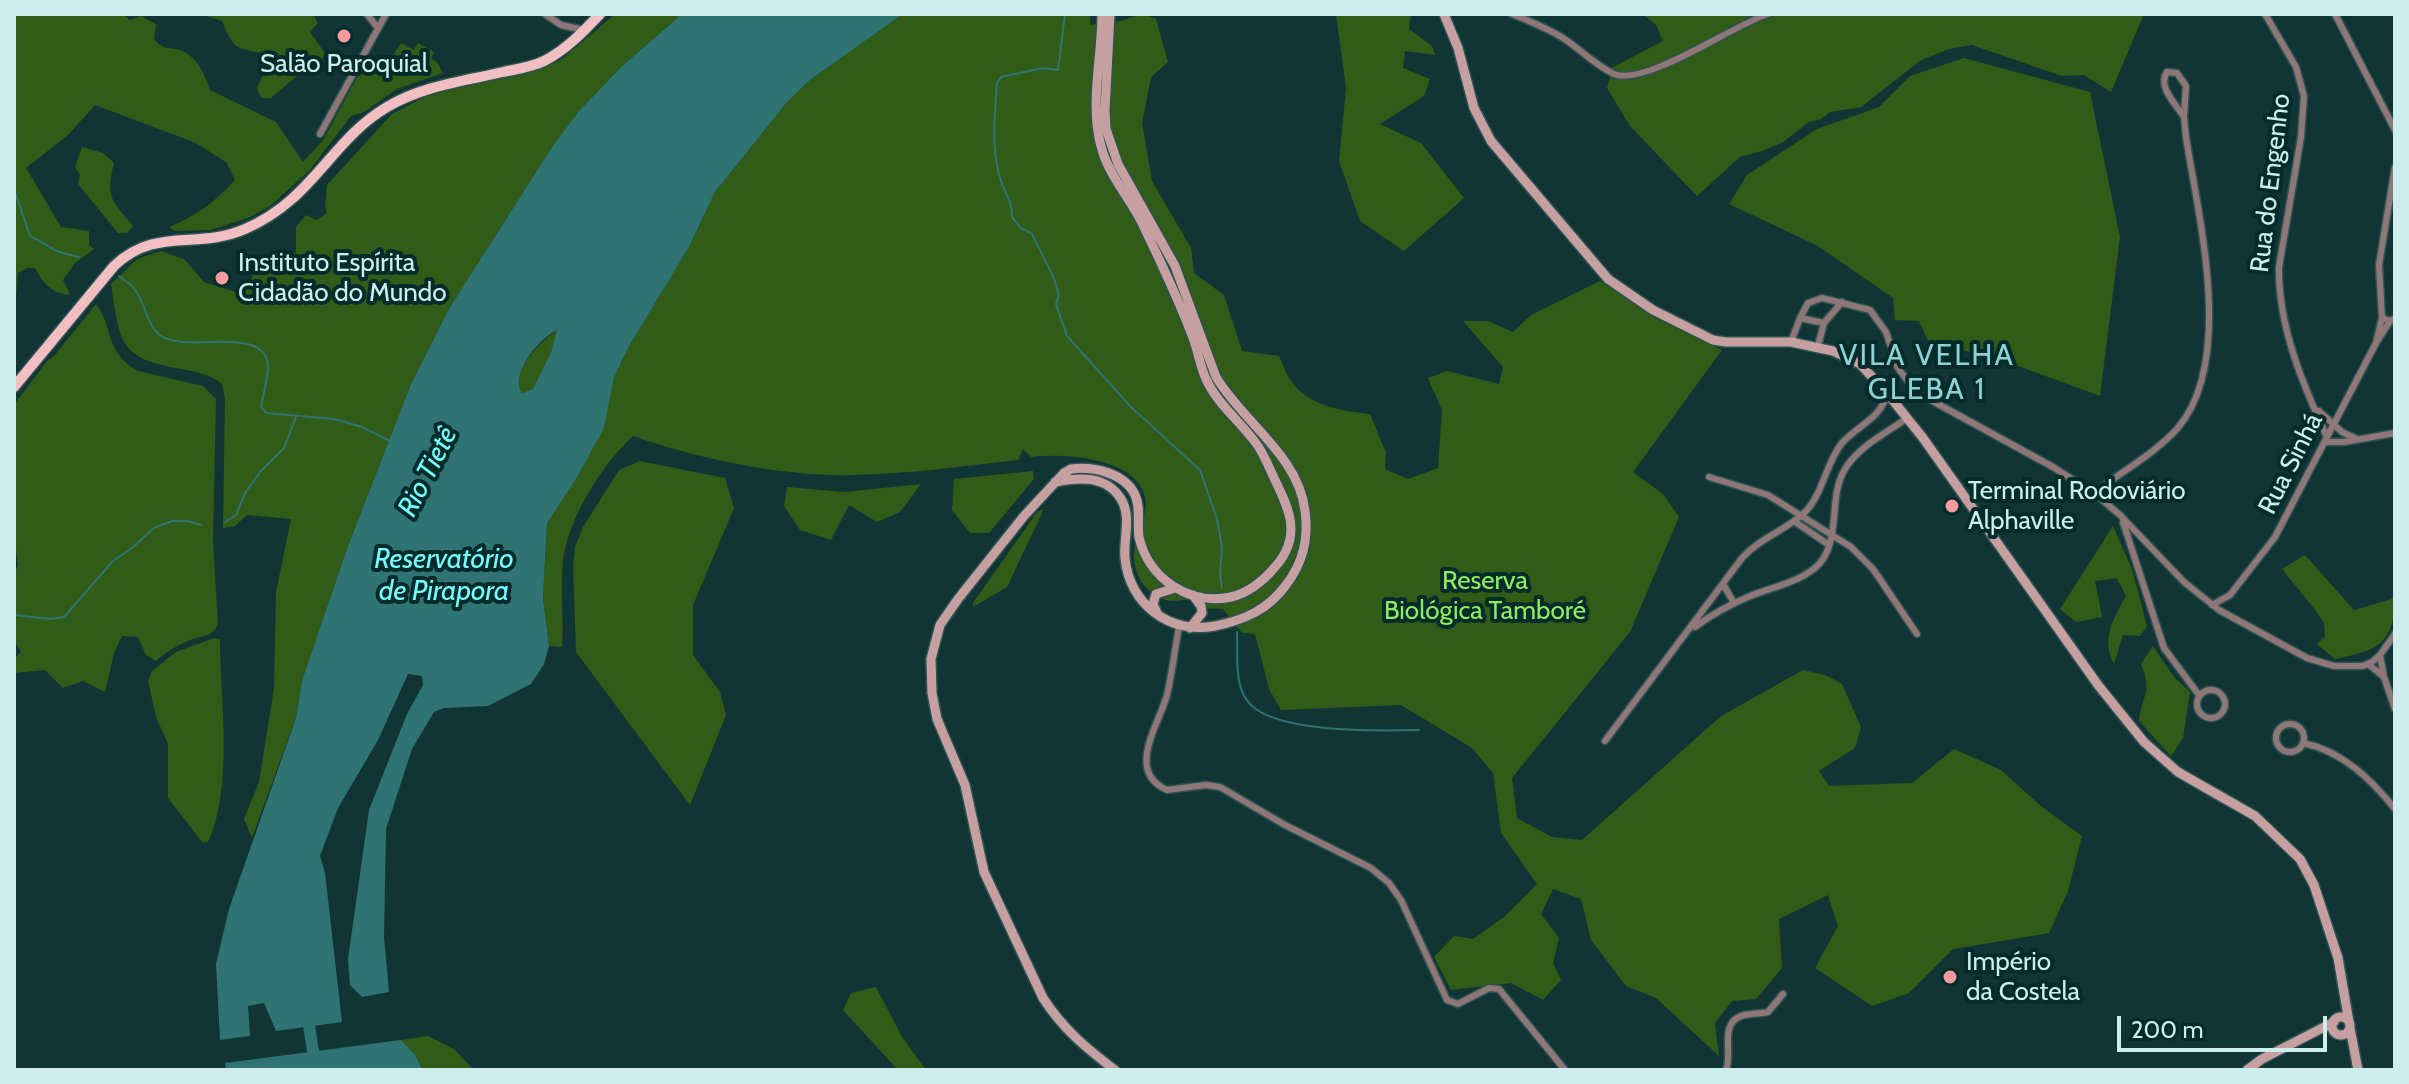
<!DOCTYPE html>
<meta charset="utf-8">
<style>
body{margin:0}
#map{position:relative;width:2409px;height:1084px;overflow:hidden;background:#113535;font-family:Cabin,sans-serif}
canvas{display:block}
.frame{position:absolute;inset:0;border:16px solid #ceeeee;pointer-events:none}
.scale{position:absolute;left:2117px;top:1016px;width:210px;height:36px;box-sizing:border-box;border:4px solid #ceeeee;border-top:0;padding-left:10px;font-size:24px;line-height:28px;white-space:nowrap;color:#ceeeee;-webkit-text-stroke:6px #052b2b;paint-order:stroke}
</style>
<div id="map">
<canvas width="2409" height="1084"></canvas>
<div class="frame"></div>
<div class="scale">200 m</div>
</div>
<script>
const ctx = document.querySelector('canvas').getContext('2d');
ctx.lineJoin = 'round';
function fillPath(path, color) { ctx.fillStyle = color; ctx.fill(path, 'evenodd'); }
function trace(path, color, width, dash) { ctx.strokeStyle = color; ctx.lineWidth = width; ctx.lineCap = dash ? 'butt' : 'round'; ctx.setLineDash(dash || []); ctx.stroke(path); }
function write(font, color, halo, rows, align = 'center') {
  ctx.font = font + ' Cabin,sans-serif'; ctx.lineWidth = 8; ctx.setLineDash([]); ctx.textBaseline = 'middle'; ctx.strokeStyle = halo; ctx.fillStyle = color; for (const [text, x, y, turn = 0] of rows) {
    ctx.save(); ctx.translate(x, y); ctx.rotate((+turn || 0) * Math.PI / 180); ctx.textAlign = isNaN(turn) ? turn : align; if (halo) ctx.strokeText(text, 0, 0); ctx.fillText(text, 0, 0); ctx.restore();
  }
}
fillPath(new Path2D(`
 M14,14H122L130,20L141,16L156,24L154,39C166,53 170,45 184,52C199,59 205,76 210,90L276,122L303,162L324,139L363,66L385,67L401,43L414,50L418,43L434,52L431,59L437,62L443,73L397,89L364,112L351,116L309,171L270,206L250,217L211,230L175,231L169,227C196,216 215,202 235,180L227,163L196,143L95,105L68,135L26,168L61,227L89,231V245L94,249L75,263L63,280L70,295C51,293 44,284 35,268H27L18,273L16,298Z
 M201,14H313L318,23L310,32L325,53L322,59H317L271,98H261L257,88L267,66L265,54C234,47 234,50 222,21Z
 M615,14H682L622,66L578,112L552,147L450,307L411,384L348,546L302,680L296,717L252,838L244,819L259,782L274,688L276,592L291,519L247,515L235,526L223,528L225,398L222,384C209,374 197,372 181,369C118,358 120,343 111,284L137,259L161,251L184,259L204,282L242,294L252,278L254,264L264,258L283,262L296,252V227L306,215L316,220L327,213L325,206L327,185L392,114L426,96L539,69L561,60Z
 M903,14H1090V25C1101,23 1114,23 1124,20C1138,15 1142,12 1156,19L1168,62L1151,77L1142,123L1152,181L1191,248L1194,273L1224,295L1242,351L1279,356C1283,365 1287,377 1294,385C1313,407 1343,411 1370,414L1386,453L1385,469L1408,479L1438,468L1442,410L1428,378L1447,371L1499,384L1503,367L1463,321H1488L1513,332L1531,315L1600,281L1653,317L1722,350L1633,472L1663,494L1679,517L1630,632L1512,778L1517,818L1552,837L1582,840L1721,716L1803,670L1825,675L1842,684L1861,727L1855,748L1819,771L1829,786L1912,783L1954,749L2001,770L2042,807L2082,836L2068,891L2049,933L1953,949L1909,993L1872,1006L1815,968L1838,926L1828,895L1779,919L1782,968L1756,999L1732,1001L1715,1023L1719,1056L1656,998L1626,986L1591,940L1581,899L1553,889L1541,914L1559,938L1553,963L1561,980L1543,1000L1511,983L1451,990L1434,957L1454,936L1473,939L1504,917L1537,884L1501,833L1493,773L1472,748L1401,705L1281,710L1269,689L1255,634L1242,633L1223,609L1201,608L1190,599C1183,600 1173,602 1166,600C1143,593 1130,569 1135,546C1139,530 1148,514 1145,497C1136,457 1062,453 1031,457L1023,449L1018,460C964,466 909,474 854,475C784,477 699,459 633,436C603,463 568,519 563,560C560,588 564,618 562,647L549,646L543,598L547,523L576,479L603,428L614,378L628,348L689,247L715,192L788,101L810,80Z
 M1336,14H1411L1409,29L1432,46L1435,55L1405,51L1403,68L1430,79L1424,96L1380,124L1421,143L1464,198L1404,251L1360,221L1339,161L1346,88Z
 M1642,14H2144L2111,92L2084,75L2062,76L1972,45L1949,49L1921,60L1861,107L1830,112L1821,119L1809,122L1783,142L1762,151L1740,157L1697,196L1630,126L1607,88L1613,67L1663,41L1656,25Z
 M1964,58L2090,92L2120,237L2100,396L1994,357L1929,343L1919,321L1895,320L1893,298L1818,246L1729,204L1747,175L1817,129L1879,107L1910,76Z
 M82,147L103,153L114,163C105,199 112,200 133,226L127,233H118L78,184L80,175L75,167Z
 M96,304C115,329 103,351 138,371L203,386L216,399L213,541L218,625C210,638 203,635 190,640C178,645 166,652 156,661L146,655L138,637L122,636L114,653L105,692L83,681L63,688L45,670L14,673V659L21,652L14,640V575L18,565L14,534V405L46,362L55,355Z
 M558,329L551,352L533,389L522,393C508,372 542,340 558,329Z
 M640,461L725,478L734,508L693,605V655L720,692L726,715L690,805L576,652L573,566L575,547L583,527L619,470Z
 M1033,471L1034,479L989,533H970L952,510L954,479Z
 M921,484L900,512L877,522L849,505L831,540L800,530L784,506L787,487L844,492Z
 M1044,509L1007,587L973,607V603L1037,512Z
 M2113,526L2132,569L2147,626L2140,636L2123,635L2114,664C2101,639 2113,619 2126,596L2117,578L2095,581L2102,617L2076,622L2060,609Z
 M2305,555L2354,610L2395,598C2395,644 2376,651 2335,659L2317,644L2325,636L2324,623L2316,611L2282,569Z
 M214,638L220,639C220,699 234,786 208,842L203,843L168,798V744L156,717L148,681L152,671L176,652Z
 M2153,646L2174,677L2190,692L2183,738L2171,756L2139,721C2142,693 2153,694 2141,664Z
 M876,987L902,1037L926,1070H898L843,1010L851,993Z
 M428,1036L454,1049L474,1070H423L415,1055L401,1040Z`), '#305c17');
fillPath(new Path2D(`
 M682,14H903L810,80L788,101L715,192L689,247L628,348L614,378L604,428L576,479L547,523L543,598L549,646L544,664L531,684L488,706L444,708L434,712L412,749L386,829L384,937L389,992L362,997L350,985L348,959L369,810L407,714L423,685L422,676L408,674L378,740L338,808L320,856L325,873L342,1022L276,1031L264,1003L248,1006L250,1036L220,1040L216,964L229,909L296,718L302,680L348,546L411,384L450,307L552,147L578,112L622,66ZM557,330L551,352L533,389L522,393C509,373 541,337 557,330Z
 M401,1040L415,1055L423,1070H226L225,1063Z`), '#307373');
trace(new Path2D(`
 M1065,14L1058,70L1043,68L1001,77L997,83C995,113 991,144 999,174C1002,190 1013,200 1012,217L1021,228L1032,234L1054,278L1059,295L1056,304L1067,336L1131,407L1200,470L1217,519L1222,548L1220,573L1222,588
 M14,189L30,236L59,252L79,257
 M119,276C126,281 133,285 137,293C146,306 147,326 161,336C185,353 263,325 268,364C269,376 263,394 261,407L266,413L334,419L362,427L390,441
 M225,522L236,515L245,493L261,471L284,448L296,417
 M14,615L51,619L64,617L113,561L132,548L154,528L172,521H188L201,525
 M1237,632C1238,652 1234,681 1246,699C1267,734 1380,731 1419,730`), '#307373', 2);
trace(new Path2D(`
 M307,1013L316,1070`), '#307373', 12);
const minor = new Path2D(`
 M367,14L377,27
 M545,14L561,25L584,30
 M1512,14C1529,21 1547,28 1563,38C1580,49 1595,65 1614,74C1645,87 1733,25 1768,14
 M2265,14L2296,67L2304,96L2301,137L2279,267C2278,326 2303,385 2327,437
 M2335,14L2395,130
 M320,134L386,14
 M2395,167L2379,265L2382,318L2390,321L2395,319
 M1800,318L1808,303L1822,298L1870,310L1886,332L1898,368L1916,392L2053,467L2094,493L2120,515L2184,582L2219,610L2307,658L2334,666H2363L2372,662L2380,655L2395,634
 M1824,323L1842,302
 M1791,342L1800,318L1824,323L1818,346
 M2376,343L2382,318
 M2319,411L2342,432L2357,439
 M2325,442H2344L2395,433
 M1709,477L1768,495L1851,547L1873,569L1917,634
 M2094,493C2121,472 2154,454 2177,429C2236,361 2198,216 2186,137L2184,117L2186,86L2177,73L2167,72C2157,87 2176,104 2184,117
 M1794,521L1829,545
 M2123,522L2164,648L2199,695
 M1723,584L1734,603
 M2212,605L2230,595L2275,537L2376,343L2390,321
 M1179,627C1175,649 1172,673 1167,695C1159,725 1125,771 1167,790L1206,785L1220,787L1285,825L1371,868L1389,883L1401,900L1447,1000L1458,1004L1489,988L1499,989L1565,1070
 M1695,627C1711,615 1729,605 1748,597C1771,587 1803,582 1820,563C1841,538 1828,497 1845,469C1858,447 1886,433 1906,419
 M2380,655L2384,677L2395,709
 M2368,664L2384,677
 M2197 704a14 14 0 1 1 28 0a14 14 0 1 1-28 0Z
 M2276 738a14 14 0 1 1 28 0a14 14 0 1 1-28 0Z
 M1605,741L1742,558C1760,538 1784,531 1803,514C1823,496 1825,464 1842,443C1858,425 1882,418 1887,393
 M2303,743C2342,751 2371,779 2395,809
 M1726,1070C1733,1054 1719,1024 1741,1016C1750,1013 1760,1014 1768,1012L1783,994`);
const secondary = new Path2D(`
 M1102,14C1102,59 1088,109 1103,153C1112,180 1132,201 1144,227C1161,263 1179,300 1193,338C1198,351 1200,366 1206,379C1217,404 1242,423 1258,446C1264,455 1269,467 1274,478C1290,510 1302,537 1275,567C1264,580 1248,593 1231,597C1189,606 1148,578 1139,537C1137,523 1141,508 1135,495C1125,473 1093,466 1071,469L1064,473L1024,516L958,599L940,625L931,659L932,693L937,719L965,785L984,872L1043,998C1063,1029 1086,1048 1115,1070
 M1444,14L1458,48L1474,108L1491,141L1608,279L1653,310L1713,340L1726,342H1791L1833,351L1860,364L1887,393L1923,438L2098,685L2144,742L2178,772L2255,816L2300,859L2314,885L2338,958L2349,1022
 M1055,482C1079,477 1106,475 1121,499C1132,517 1123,539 1125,558C1129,604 1170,635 1215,626C1244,620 1268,610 1286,585C1303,563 1309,539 1305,511C1299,456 1243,422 1216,377L1175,266L1118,164L1106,129L1105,110L1110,14
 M1157,613L1153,604L1156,594L1175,588
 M1190,628L1202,613L1201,606L1193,595
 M2332 1026a9 9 0 1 1 18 0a9 9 0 1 1-18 0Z
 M2350,1028L2358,1070
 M2247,1070L2262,1059L2334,1022`);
const primary = new Path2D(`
 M14,387L114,266C156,226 197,250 245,229C313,200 331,140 387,107C422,86 464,81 503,72C517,69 532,67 544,61C566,50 584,31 600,14`);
trace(minor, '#2f5353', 9);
trace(secondary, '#2f5353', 12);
trace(primary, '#2f5353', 13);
trace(minor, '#8f7778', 6);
trace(secondary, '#c6a0a1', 9);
trace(primary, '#f1bfc1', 10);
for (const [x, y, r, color] of [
 [344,36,8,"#f49b9f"],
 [222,278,8,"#f49b9f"],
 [1952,506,8,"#f49b9f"],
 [1950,977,8,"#f49b9f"]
]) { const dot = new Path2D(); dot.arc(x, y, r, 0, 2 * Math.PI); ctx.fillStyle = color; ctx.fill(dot); trace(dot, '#052b2b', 3); }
write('26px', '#ceeeee', '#052b2b', [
 ["Salão Paroquial",344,64,"center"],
 ["Instituto Espírita",238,263],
 ["Cidadão do Mundo",238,293],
 ["Terminal Rodoviário",1968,491],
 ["Alphaville",1968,521],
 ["Império",1966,962],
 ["da Costela",1966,992]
], 'left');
write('26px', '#ceeeee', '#052b2b', [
 ["Rua do Engenho",2271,183,-83],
 ["Rua Sinhá",2291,464,-63]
]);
write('26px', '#8fec5f', '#052b2b', [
 ["Reserva",1485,581],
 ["Biológica Tamboré",1485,611]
]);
write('italic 28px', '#75fdfe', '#052b2b', [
 ["Rio Tietê",428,472,-63],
 ["Reservatório",444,560],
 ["de Pirapora",444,592]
]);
ctx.letterSpacing = '2px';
write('30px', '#8ed1d2', '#052b2b', [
 ["VILA VELHA",1927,356],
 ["GLEBA 1",1927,390]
]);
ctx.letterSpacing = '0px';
</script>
